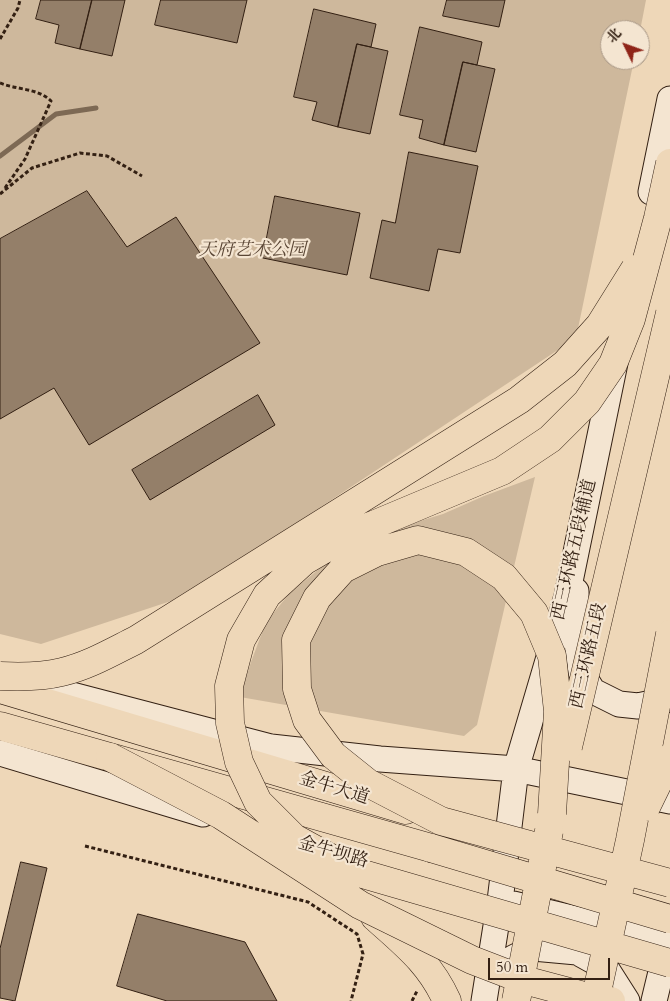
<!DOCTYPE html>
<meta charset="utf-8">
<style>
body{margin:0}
#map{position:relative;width:670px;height:1001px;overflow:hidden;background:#eed7b8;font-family:Cardo,"Noto Serif SC",serif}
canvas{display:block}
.north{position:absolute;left:600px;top:20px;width:50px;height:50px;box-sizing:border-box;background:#f4e5d1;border:1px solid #a79685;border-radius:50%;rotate:312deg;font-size:14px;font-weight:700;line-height:20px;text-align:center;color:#332013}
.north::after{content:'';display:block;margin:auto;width:18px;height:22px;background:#8f2418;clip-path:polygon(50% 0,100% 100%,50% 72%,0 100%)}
.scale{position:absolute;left:488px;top:958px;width:122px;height:22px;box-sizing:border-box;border:2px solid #332013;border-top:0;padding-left:6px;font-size:15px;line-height:18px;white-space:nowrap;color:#332013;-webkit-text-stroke:4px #f4e5d1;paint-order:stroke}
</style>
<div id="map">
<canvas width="670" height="1001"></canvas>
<div class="north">北</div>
<div class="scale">50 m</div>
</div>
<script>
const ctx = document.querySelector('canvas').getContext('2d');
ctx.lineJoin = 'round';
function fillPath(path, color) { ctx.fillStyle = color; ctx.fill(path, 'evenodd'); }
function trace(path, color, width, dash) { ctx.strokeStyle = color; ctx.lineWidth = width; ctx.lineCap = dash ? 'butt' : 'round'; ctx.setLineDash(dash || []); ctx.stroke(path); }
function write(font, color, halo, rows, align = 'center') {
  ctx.font = font + ' Cardo,"Noto Serif SC",serif'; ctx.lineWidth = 4.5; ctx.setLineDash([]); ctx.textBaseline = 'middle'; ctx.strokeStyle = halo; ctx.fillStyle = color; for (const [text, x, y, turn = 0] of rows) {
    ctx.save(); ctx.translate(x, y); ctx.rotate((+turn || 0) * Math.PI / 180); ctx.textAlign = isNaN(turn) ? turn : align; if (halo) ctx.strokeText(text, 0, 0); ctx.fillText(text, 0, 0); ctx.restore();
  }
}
fillPath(new Path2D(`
 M0,0H646L640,31L610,30V60H634L576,338L295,524L171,601L41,644L0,634Z
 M535,477L477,725L464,736L240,697L251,662L266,622L289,594L326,563L387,531L443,514L484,496Z`), '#ceb89c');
trace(new Path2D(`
 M0,156L56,114L96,108`), '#7d6954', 5);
const building = new Path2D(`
 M41,0H92L80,49L55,43L59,25L36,19Z
 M92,0H125L112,56L80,49Z
 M161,0H247L237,43L155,25Z
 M447,0H505L499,27L443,16Z
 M314,9L376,24L371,47L357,44L338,127L312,120L317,102L294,97Z
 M420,27L482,42L477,65L463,62L444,145L419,138L423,120L400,115Z
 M357,44L388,51L370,134L338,127Z
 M463,62L495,69L476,152L444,145Z
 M409,152L478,166L460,253L438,249L429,291L370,278L382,220L395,223Z
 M87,191L127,247L176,217L260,343L89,445L54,388L0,419V239Z
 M275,196L360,213L347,275L263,258Z
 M258,395L275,425L150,500L132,470Z
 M21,862L47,868L15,1001L0,998V949Z
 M138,914L245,942L277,1001H167L117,986Z`);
fillPath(building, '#947f69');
trace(building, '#332013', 1);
const secondary = new Path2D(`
 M651,192L670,99
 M576,591L577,643L581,672L593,691L619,704L638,706L670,699
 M15,680L271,747L380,759L516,769L670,801
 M0,753L203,814
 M513,904L668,941
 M511,961L513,958L533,948L577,952L606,968L627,1001
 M484,1001L500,901L516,769L567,596L615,363
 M654,1001L668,943`);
const trunk = new Path2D(`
 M0,689L406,810
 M0,726L431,848
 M375,917C405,944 430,963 447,1001`);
trace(secondary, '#332013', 27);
trace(trunk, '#332013', 29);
trace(new Path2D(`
 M0,39L18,8L20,0
 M0,83C17,90 38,88 51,101L25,159L5,188
 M0,194L32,168L80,153L107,156L142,176
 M85,846L308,902L357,934L363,954L351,1001
 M412,1001L417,991`), '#332013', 3, [4, 2.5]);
trace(secondary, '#f4e5d1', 25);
trace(trunk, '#eed7b8', 28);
const trunkBridge = new Path2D(`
 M670,163L658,218L631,319L613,364L587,402L550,439L502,471L347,536L304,561L267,595L241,640L229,686L230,723L239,762L258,802L294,838L356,872L670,963
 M0,676C20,677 42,677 62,672C88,666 112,652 136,640L519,400L565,364L600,325L635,269
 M568,747L670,313
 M110,757L221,815L360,905L472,960L524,980L588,997L611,1001
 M646,807L670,758
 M552,814L558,711L552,656L534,613L504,577L466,552L418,540L377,552L343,569L317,598L296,640L297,689L307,720L333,755L368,783L441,821L670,883
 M431,848L670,919
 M516,1001L549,831
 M595,1001L630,840L670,634`);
trace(trunkBridge, '#332013', 29, []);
trace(trunkBridge, '#eed7b8', 28);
write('italic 18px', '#5a4635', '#f4e5d1', [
 ["天府艺术公园",252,251]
]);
write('18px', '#332013', '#f4e5d1', [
 ["西三环路五段辅道",575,550,-77],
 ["西三环路五段",589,656,-77],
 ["金牛大道",334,789,17],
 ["金牛坝路",333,853,16]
]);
</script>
